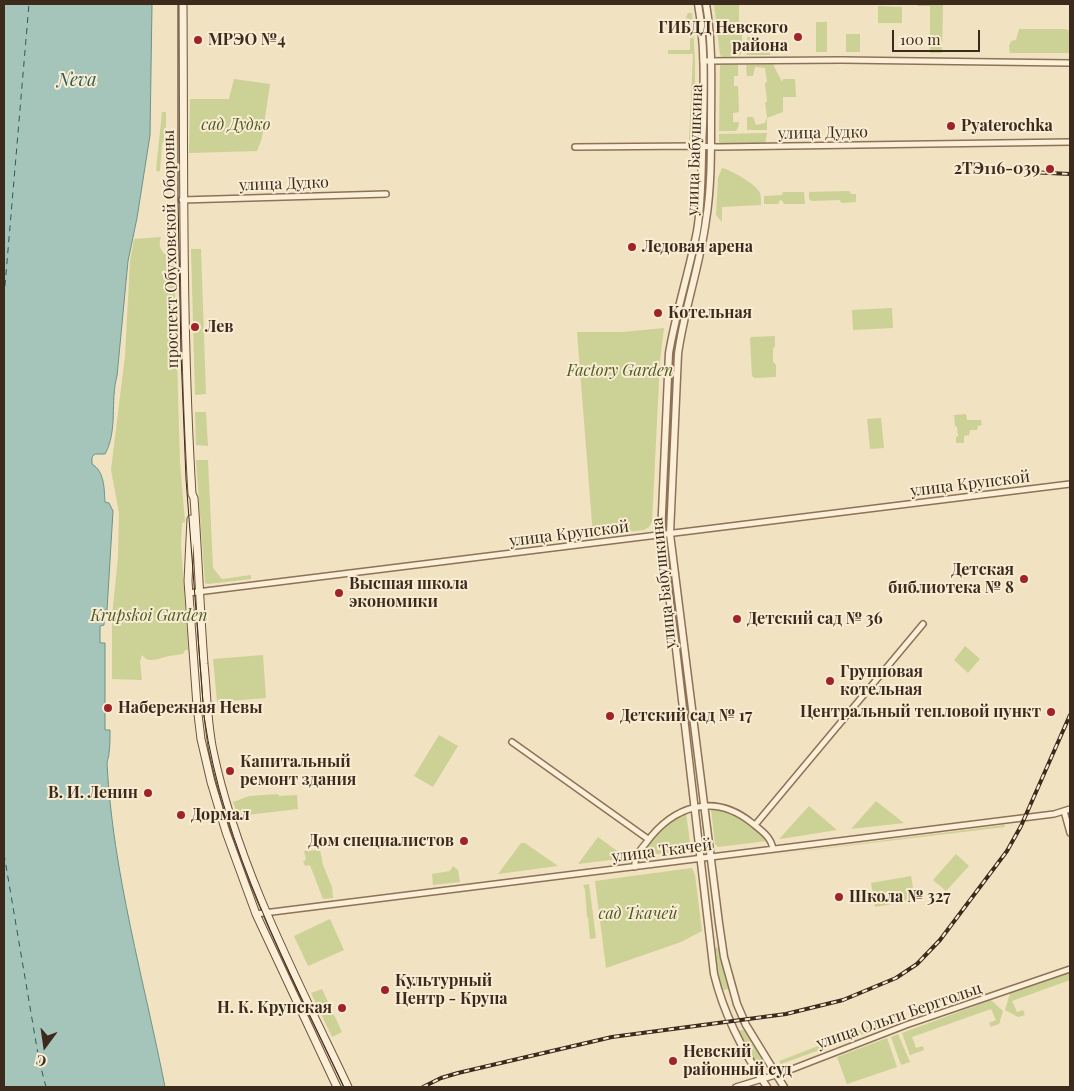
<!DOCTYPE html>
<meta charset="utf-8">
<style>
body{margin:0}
#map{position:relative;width:1074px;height:1091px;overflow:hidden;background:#f1e2c2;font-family:"Playfair Display",serif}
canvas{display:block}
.frame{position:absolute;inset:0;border:5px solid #3c2b1d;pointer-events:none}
.north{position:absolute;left:20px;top:1021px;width:50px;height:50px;-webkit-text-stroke:4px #f8ecd3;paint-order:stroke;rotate:194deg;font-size:14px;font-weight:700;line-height:20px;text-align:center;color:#3c2b1d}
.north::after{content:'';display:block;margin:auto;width:18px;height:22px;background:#3c2b1d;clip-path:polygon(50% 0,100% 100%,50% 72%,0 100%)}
.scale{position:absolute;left:892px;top:30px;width:88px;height:22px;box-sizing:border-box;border:2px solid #3c2b1d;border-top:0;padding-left:6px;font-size:15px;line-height:18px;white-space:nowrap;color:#3c2b1d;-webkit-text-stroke:4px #f8ecd3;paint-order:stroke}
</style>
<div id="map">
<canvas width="1074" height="1091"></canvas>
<div class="frame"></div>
<div class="north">С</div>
<div class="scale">100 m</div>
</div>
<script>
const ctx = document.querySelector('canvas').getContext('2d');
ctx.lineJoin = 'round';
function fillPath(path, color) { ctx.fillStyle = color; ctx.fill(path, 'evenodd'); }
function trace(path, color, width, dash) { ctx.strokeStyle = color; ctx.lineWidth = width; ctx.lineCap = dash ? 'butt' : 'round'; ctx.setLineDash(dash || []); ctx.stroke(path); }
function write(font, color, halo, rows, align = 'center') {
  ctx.font = font + ' "Playfair Display",serif'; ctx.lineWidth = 4; ctx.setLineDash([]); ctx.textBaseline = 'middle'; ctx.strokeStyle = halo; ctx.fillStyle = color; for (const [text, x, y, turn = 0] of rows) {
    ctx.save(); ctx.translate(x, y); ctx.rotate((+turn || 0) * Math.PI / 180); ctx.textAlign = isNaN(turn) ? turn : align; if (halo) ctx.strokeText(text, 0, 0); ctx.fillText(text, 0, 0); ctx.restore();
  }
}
fillPath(new Path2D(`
 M714,4H739V34H742V52L739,56L723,57L720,55Z
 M918,4H943L942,53H930V6H918Z
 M878,6L902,7V23H878Z
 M688,13H692L695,60V138L693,140H689L693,54H668V50H690V19L686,18Z
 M816,22H827V52H816Z
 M1019,29H1065L1070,31V53H1010L1009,46L1011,41L1016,40Z
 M846,34H860V52H846Z
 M747,37H753L756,46L772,45L770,55H747Z
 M773,64L782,82L783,79H795L796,97H783V112L767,118V130H747V117H753L756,125L765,123L767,117L765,102H767C767,94 765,90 765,83L767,82L765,68L755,67L753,76H747L746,65Z
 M720,65H738V76H734V86H738L739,112L733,113V122H739L738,128L736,131H719Z
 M234,79L270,84L262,138L257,151L189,153L190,99H229Z
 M162,112H166V137L162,144L160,170L159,172L156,170Z
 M767,133L765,143H719V134Z
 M722,168C731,170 756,184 760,193C761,196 761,202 761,205L722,207V222L716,215L718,178Z
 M849,191L851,194H856V202L841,203L840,200L812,201L809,199V192Z
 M783,192H804L805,204H784L782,201L780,200L778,204H764V196L782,195Z
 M161,237C157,248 163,256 174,257L180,463L185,522L182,523L181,545L188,650H185L183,654C178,655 174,655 170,656C160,657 149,665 142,655L140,661L142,680L112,679V616L118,557L119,513L111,470L125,356L130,261L134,239Z
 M191,249H201L206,394L195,395Z
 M892,308L893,328L853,330L852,310Z
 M664,328L660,361L652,522L649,527L644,530L593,536L577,332H623Z
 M775,336V346L773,349V362L776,365V377L755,378L752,376L750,339L751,337Z
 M195,412H206L208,446L196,445Z
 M966,414L967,420H981L982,425L978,426L977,430H970L969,435L964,436V443H956V437L958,436L957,427L955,426L954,415Z
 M881,418L884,448L870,449L867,419Z
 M196,460H208L213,568L222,579L251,575V579L208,584L205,583Z
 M965,646L980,659L968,673L954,660Z
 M263,655L266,698L217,702L213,659Z
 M439,735L458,746L433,787L414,776Z
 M278,794L279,796L297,795L298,809L238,816L233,802L249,796Z
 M876,801L904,823L851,829Z
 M809,806L837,830L780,839V838Z
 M711,809C734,811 749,823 766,838L767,841L718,847L715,844Z
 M686,813L691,850L640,856C650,839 666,817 686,813Z
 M1004,825L1005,827L770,855Z
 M598,837L627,858L578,864Z
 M521,843H525L558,866L498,874Z
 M320,850L323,865L332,887L333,898L323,899L310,865L305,866L303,861L306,860L304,851Z
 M956,854L969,866L946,891L933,880Z
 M453,866L458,870L460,882L433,885L432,874L450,871Z
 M692,868L695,875L702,931L681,942L606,968L595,881Z
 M911,876L915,900L875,907L871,883Z
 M589,884L596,938L590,939L588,918L587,917L585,890L583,885Z
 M330,919L344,950L308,966L294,936Z
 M718,947L728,988V989L724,990L721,988L714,949Z
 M1070,971V980L1012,1001L1017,1012L1023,1010L1025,1015L1018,1017L1005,1010L1010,993Z
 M322,989L342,1032L332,1037L311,993Z
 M991,1000L1003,1011L999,1024L991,1027L989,1023L996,1020L991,1009L912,1037L916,1048L923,1046L924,1050L910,1055L902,1033Z
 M894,1017L896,1022L781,1064L779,1061Z
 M741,1030H745L766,1066L765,1068L759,1069L751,1058L738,1031Z
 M898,1034L910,1062L901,1065L891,1037Z
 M887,1038L897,1067L847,1084L837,1057Z`), '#ccd195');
const water = new Path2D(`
 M4,4H152L150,135L137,218L128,261L117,376C110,401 118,431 105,454H95L92,457V464C105,472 104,489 105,502L109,503L113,511L107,610H105L104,625L100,626V643H105V730H110C110,738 110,746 109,753C109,757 107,760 107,764C113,874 144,980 165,1087H4Z`);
fillPath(water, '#a5c4ba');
trace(water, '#6b9388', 1);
trace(new Path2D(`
 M4,297L29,4
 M4,854L39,1060L46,1087`), '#2b5d58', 1, [6, 5]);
const minor = new Path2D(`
 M703,61L842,60L1070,63
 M575,147L694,146L718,147L1070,142
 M182,200L386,194
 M189,593L1070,484
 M512,742L648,839
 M1064,811L1070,833
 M755,825L923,624
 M635,867C634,857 640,850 646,843C673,806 714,792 752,823C762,831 771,837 773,849
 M256,914L1054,814L1070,809
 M736,1087L782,1073L906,1025L1070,969`);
const tertiary = new Path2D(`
 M698,4C705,43 704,85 703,125C701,160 703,196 697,231C689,272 676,312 669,353L661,535L675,640L714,974C724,1015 743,1052 767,1087
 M706,4C713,44 711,85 711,125C711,157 711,189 706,220C700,266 684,309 678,354L670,534L719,923L724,957L737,1004L746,1025L784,1087`);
const secondary = new Path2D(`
 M183,4C184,167 182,331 192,494L194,498C198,553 200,609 204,664C207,693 207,722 213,751C238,869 297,979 348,1087
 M191,519L188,581L197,706L201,739L211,782L226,832L256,914L337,1087`);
trace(minor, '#8d7258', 8);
trace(tertiary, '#8d7258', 9);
trace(secondary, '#6f533b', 9);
trace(minor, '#fbefd7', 5);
trace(tertiary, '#fbefd7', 6);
trace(secondary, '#fbefd7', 7);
trace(new Path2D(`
 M178,4V200L181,354L186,479L204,716C223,848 288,968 344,1087`), '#3c2b1d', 1);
const rail = new Path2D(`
 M1029,172L1070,174
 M423,1087L441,1078L458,1073L612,1037L786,1014L843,1000L896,978L917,964L940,940L1007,851L1021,826L1070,715`);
trace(rail, '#3c2b1d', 4);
trace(rail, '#f8ecd3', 2, [5.5]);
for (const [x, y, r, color] of [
 [798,37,5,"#a12328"],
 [198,40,5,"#a12328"],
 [951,126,5,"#a12328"],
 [1050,169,5,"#a12328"],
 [632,247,5,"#a12328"],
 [658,313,5,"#a12328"],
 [195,327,5,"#a12328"],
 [1024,579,5,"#a12328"],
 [339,593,5,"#a12328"],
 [737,619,5,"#a12328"],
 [830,681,5,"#a12328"],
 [108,708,5,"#a12328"],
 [1051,712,5,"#a12328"],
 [610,716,5,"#a12328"],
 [230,771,5,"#a12328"],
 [148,793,5,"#a12328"],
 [181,815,5,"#a12328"],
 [464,841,5,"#a12328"],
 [839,897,5,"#a12328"],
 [385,990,5,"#a12328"],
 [342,1008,5,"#a12328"],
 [673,1061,5,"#a12328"]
]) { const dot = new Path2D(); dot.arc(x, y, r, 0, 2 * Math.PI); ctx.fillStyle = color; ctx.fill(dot); trace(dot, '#f8ecd3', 2); }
write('bold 16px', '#3c2b1d', '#f8ecd3', [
 ["ГИБДД Невского",788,28,"right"],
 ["района",788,46,"right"],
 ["МРЭО №4",208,40],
 ["Pyaterochka",961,126],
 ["2ТЭ116-039",1040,169,"right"],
 ["Ледовая арена",642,247],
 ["Котельная",668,313],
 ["Лев",205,327],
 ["Детская",1014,570,"right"],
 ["библиотека № 8",1014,588,"right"],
 ["Высшая школа",349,584],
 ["экономики",349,602],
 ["Детский сад № 36",747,619],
 ["Групповая",840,672],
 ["котельная",840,690],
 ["Набережная Невы",118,708],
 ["Центральный тепловой пункт",1041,712,"right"],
 ["Детский сад № 17",620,716],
 ["Капитальный",240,762],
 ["ремонт здания",240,780],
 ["В. И. Ленин",138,793,"right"],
 ["Дормал",191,815],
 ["Дом специалистов",454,841,"right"],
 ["Школа № 327",849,897],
 ["Культурный",395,981],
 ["Центр - Крупа",395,999],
 ["Н. К. Крупская",332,1008,"right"],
 ["Невский",683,1052],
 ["районный суд",683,1070]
], 'left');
write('italic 16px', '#4e5a22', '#f8ecd3', [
 ["сад Дудко",236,125],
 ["Factory Garden",620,371],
 ["Krupskoi Garden",149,616],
 ["сад Ткачей",638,914]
]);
write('16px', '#3c2b1d', '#f8ecd3', [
 ["улица Дудко",823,133,-1],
 ["улица Бабушкина",695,150,-88],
 ["улица Дудко",284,184,-2],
 ["проспект Обуховской Обороны",171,249,-91],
 ["улица Крупской",970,484,-7],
 ["улица Крупской",569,534,-7],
 ["улица Бабушкина",664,583,-96],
 ["улица Ткачей",662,851,-7],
 ["улица Ольги Берггольц",899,1016,-19]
]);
write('italic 18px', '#2b5d58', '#f8ecd3', [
 ["Neva",77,80]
]);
</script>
